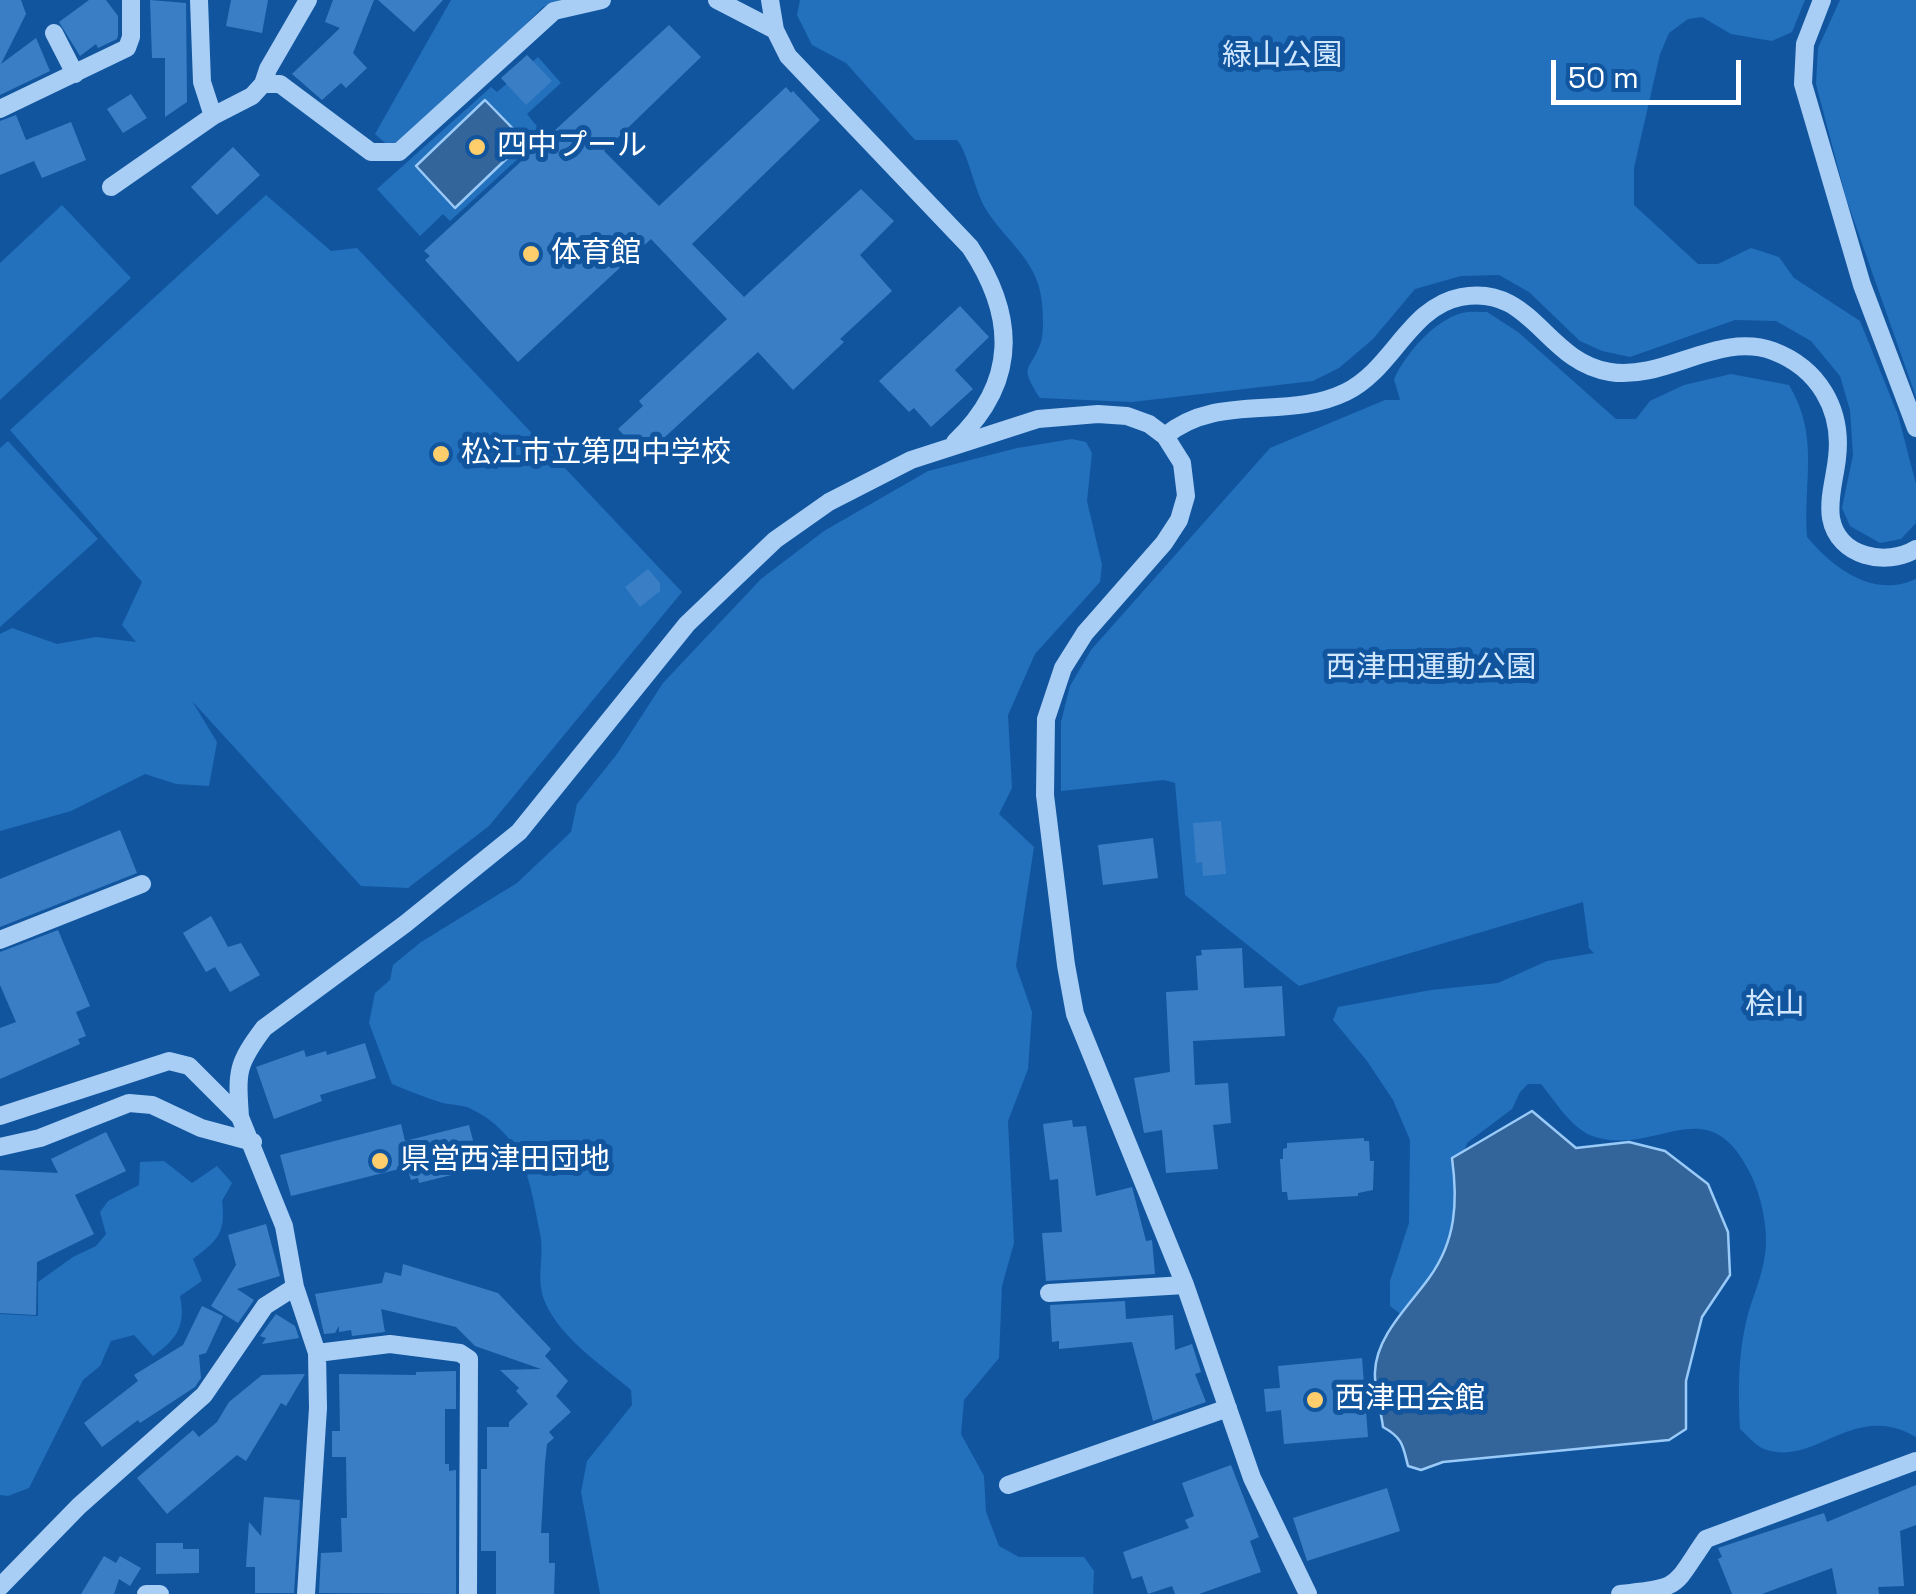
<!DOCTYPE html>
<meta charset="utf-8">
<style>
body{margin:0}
#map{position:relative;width:1916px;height:1594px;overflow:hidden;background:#11559f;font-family:"Space Grotesk",sans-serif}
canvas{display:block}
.scale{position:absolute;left:1551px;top:60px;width:190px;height:45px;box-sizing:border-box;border:5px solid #fff;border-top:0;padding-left:12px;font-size:30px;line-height:35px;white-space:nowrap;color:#fff;-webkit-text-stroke:8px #11559f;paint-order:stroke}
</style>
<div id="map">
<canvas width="1916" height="1594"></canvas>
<div class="scale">50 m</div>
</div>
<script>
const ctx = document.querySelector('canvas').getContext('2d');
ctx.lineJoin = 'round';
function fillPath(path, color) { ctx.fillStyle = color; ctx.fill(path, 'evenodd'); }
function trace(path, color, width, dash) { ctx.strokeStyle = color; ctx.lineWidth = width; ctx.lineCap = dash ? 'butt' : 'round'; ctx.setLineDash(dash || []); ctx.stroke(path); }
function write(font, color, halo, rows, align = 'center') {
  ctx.font = font + ' "Space Grotesk","Noto Sans JP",sans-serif'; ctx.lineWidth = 10; ctx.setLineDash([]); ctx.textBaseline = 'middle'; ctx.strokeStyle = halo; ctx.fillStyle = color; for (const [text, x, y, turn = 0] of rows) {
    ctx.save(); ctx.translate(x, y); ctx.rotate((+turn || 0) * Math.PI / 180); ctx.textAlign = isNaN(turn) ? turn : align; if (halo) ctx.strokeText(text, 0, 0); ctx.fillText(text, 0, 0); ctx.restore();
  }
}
fillPath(new Path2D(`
 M451,0H562L543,7L434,116L391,148L375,134Z
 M800,0H1805L1792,32L1772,41L1731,34L1702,17L1688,19L1669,33L1660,54L1634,168V205L1698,264H1718L1751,248L1779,257L1794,278L1860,321L1898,415L1916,484V523L1901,539L1880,543L1850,526L1842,508L1853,455L1850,410L1840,376L1811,341L1776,321L1735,320L1630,357L1602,351L1580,341L1529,292L1499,275L1461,276L1415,289L1373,339L1339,368L1313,381L1132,402L1040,398C1018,363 1030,373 1041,342C1044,332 1043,314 1042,303C1038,260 1008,244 987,211C974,191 969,154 957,140H915L846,63L812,45L797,15Z
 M1840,0H1916V397L1846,198L1816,84L1818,48Z
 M538,57L561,83L527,114L544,135L450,221L443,214L420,236L377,189L491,87L497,92Z
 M266,195L331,251L357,248L682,592L489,826L408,888L361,886L192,701L217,742L209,786L176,784L145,774L71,811L0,831V634L12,628L57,644L96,637L136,642L122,625L142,582L10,430Z
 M62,205L131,278L0,400V263Z
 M1487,312L1518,332L1616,419H1636L1650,401L1684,385L1731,374L1789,385C1820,437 1803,480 1807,537C1833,568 1874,599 1916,579V1437C1852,1400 1816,1468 1764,1449C1756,1446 1747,1435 1740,1429C1738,1393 1738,1357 1746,1322C1751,1300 1762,1278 1765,1255C1769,1231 1761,1194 1750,1173C1708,1087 1658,1156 1595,1137C1573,1131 1555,1101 1541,1084H1528L1520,1092L1512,1109L1467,1143L1461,1161L1460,1222L1439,1272L1403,1316L1390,1306V1281L1409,1223L1410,1140L1393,1100L1367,1061L1333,1020L1338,1007L1431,990L1498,983L1547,961L1594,953L1589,948L1583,902L1299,986L1185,895L1175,783L1164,780L1061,791V722L1070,686L1091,650L1270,448L1385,400H1400L1394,379C1406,354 1433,321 1462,313C1469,311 1479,312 1487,312Z
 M1072,439L1086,442L1092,453L1087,501L1102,565L1100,582L1035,654L1008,715L1012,788L999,814L1034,847L1016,966L1032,1012L1028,1069L1008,1121L1014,1243L1002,1286L999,1358L964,1400L961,1434L984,1476L986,1512L999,1546L1019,1557H1084L1094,1571L1093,1594H600L581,1492L587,1461L632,1405L631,1390C602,1365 560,1338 545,1302C535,1279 545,1256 540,1233C530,1182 525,1136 473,1110C465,1105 453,1105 443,1103C426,1098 409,1091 392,1084L369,1023L375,993L390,980L393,965L421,942L517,883L571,832L577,804L617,754L663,683L761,579L824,531L928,471L1017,448Z
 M8,441L98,539L0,627V448Z
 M164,1161L192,1183L217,1166L232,1183L222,1201C226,1233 218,1240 193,1259L202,1281L180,1296C186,1326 177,1339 153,1356L134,1335L111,1341L100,1366L83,1380L29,1488L8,1496L0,1495V1314L38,1316V1282L73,1257L96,1246L106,1234L100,1212L108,1201L139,1185L140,1162Z`), '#2370bd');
const water = new Path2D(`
 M485,100L525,141L455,208L416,166Z
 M1532,1111L1576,1148L1629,1142L1665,1151L1708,1184L1728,1232L1730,1275L1702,1317L1686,1381V1429L1669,1440L1443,1462L1421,1470L1408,1466C1403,1446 1403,1438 1383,1427C1381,1410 1374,1389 1375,1372C1376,1336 1409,1306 1429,1278C1456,1241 1458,1202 1452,1158Z`);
fillPath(water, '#33649a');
trace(water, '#9acaf8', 2.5);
fillPath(new Path2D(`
 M0,0H21L26,14L1,64L36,38L50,71L0,95Z
 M89,0H106L118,16V35L117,39L98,48L96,44L80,56L59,22Z
 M150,0L186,3L187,102L165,117V58H152Z
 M231,0H268L262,33L226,26Z
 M333,0H374L353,53L367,68L346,88L341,83L322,100L292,74L340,28L325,22Z
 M378,0H443L414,32Z
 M669,25L701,57L604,151L659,206L786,87L791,93L793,91L820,120L692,244L744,297L861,189L894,221L860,255L892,291L840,339L844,342L793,390L758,352L644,456L618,429L643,406L639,401L727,319L651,239L518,362L425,260L430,256L424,251Z
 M527,55L552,81L526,105L501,78Z
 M131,94L147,118L123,133L107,109Z
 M16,115L26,140L71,122L86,160L42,178L34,161L0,175V121Z
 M233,147L260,175L217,215L191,187Z
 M960,306L989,337L955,370L973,389L931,427L914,408L909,412L879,381Z
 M648,569L660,583V591L640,607L625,587Z
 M1221,821L1226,874L1203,876L1202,862L1196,863L1193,823Z
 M120,830L137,873L0,927V879Z
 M1153,838L1158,878L1103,885L1098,845Z
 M211,916L228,947L241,943L260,975L230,992L215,967L206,972L183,933Z
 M58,930L90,1006L76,1012L86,1036L78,1039L80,1044L0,1079V1028L16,1022L0,985V952Z
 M1242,948L1244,988L1282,986L1285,1036L1193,1041L1195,1085L1228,1083L1231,1123L1213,1125L1218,1169L1166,1173L1162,1130L1144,1133L1134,1078L1170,1072L1166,992L1198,990L1196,956L1202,955L1201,950Z
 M365,1043L376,1078L320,1095L322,1101L274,1119L256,1067L304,1050L306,1057L326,1051L327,1055Z
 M1072,1120L1073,1127L1086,1126L1096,1196L1132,1187L1146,1241L1152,1240L1155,1274L1046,1281L1042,1233L1062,1232L1058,1179L1050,1180L1043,1124Z
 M401,1124L405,1141L469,1125L480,1168L419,1183L418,1178L411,1180L407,1167L291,1196L280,1155Z
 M106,1132L126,1171L75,1195L94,1234L37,1262L36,1315L0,1313V1170L58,1173L51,1159Z
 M1364,1138V1141H1369L1370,1161H1374L1373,1190L1358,1193V1196L1288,1200L1287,1192H1282L1280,1159H1283V1149L1287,1148V1143Z
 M266,1224L280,1276L237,1289L254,1300L238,1323L211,1306L236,1265L228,1235Z
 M403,1264L498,1293L551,1349L545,1356L568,1381L556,1396L571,1412L549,1432L554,1438L547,1444L545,1463L541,1533H549V1563H555L554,1594H496V1551H481V1469H487V1427H509V1422L528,1404L516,1391L519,1388L500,1370L541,1369L475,1346L456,1327L381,1309L385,1332L352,1336L351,1330L339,1332V1326L335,1333L324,1334L315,1294L382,1283L385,1272L401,1276Z
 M1125,1301L1126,1319L1173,1315L1175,1350L1192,1344L1201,1372L1195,1374L1206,1402L1153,1421L1132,1342L1059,1349V1341L1052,1342L1050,1305Z
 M202,1306L223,1316L206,1353L199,1355L201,1378L195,1387L140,1423L138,1420L102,1447L84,1423L138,1381L134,1375L183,1345Z
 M276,1314L295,1326L299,1338L262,1344L266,1338L260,1336Z
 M1362,1358L1368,1437L1284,1444L1281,1410L1266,1412L1264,1389L1280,1388L1278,1366Z
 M456,1371V1409H445V1464H449V1471L456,1470V1594L319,1593L321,1553L342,1552L341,1518H347L346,1457H332V1431H340L339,1374L416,1375V1372Z
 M305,1374L286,1406L281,1403L246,1461L237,1455L167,1514L137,1478L193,1430L199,1437L217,1422L229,1402L262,1375Z
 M1231,1465L1259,1537L1250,1541L1261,1572L1199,1594H1175L1172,1586L1148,1594L1142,1576L1132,1579L1123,1552L1189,1528L1185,1520L1194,1516L1182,1483Z
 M1916,1485V1525L1900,1531L1904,1586L1878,1587L1879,1594H1837L1832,1568L1762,1594H1732L1718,1559L1722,1557L1718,1548L1824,1513L1827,1522Z
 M1387,1488L1400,1531L1307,1561L1293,1518Z
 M264,1497L300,1500L294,1593H255V1567H246L249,1522L261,1536Z
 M156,1543H183V1549H199V1573L156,1574Z
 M104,1556L116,1563L120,1556L141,1568L130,1586L119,1579L114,1594H81Z`), '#3a7fc6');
trace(new Path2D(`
 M199,0L202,82L213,116L252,96L263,84L268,69L308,0
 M717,0L775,30L788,56L970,247C1016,316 1018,382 955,442
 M770,0L775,30
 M1822,0L1805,44L1803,84L1862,285L1916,428
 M54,33L75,74
 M263,84H280L371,152H399L554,11L602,0
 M0,109L127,48L131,37V0
 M111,187L213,116
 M1165,436C1218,392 1287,421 1346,392C1393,369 1409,307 1461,297C1532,283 1545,362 1610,372C1665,381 1719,331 1773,351C1818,368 1843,409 1837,458C1835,478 1828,498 1831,518C1838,557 1886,567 1916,549
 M0,940L142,884
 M0,1116L169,1061L189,1066L240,1117L284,1226L295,1287L317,1353L318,1408L306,1594
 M240,1117C237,1072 236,1065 264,1028L405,924L519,832L687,624L775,540L829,502L911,460L1038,419L1098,414L1127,416L1149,424L1165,436L1182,463L1186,496L1179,520L1164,543L1085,633L1063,668L1046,719L1045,795L1066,965L1075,1014L1185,1285L1252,1478L1308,1594
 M0,1147L40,1138L129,1103L152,1105L201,1128L253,1142
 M1049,1293L1185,1285
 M317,1353L390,1344L460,1353L469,1359L468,1594
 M1008,1485L1228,1408
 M0,1587L79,1506L204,1395L265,1306L295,1287
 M146,1594H160
 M1620,1594C1683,1587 1672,1588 1706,1539L1916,1461`), '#a8cef5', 18);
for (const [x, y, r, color] of [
 [477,147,10,"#ffce6c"],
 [531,254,10,"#ffce6c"],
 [441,454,10,"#ffce6c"],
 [380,1161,10,"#ffce6c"],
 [1315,1400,10,"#ffce6c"]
]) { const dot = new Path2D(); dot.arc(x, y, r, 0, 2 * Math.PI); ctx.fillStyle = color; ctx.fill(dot); trace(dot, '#11559f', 4); }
write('30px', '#d1e7fe', '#11559f', [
 ["緑山公園",1282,57],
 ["西津田運動公園",1431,669],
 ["桧山",1775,1006]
]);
write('30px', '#fff', '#11559f', [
 ["四中プール",497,147],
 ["体育館",551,254],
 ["松江市立第四中学校",461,454],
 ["県営西津田団地",400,1161],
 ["西津田会館",1335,1400]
], 'left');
</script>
